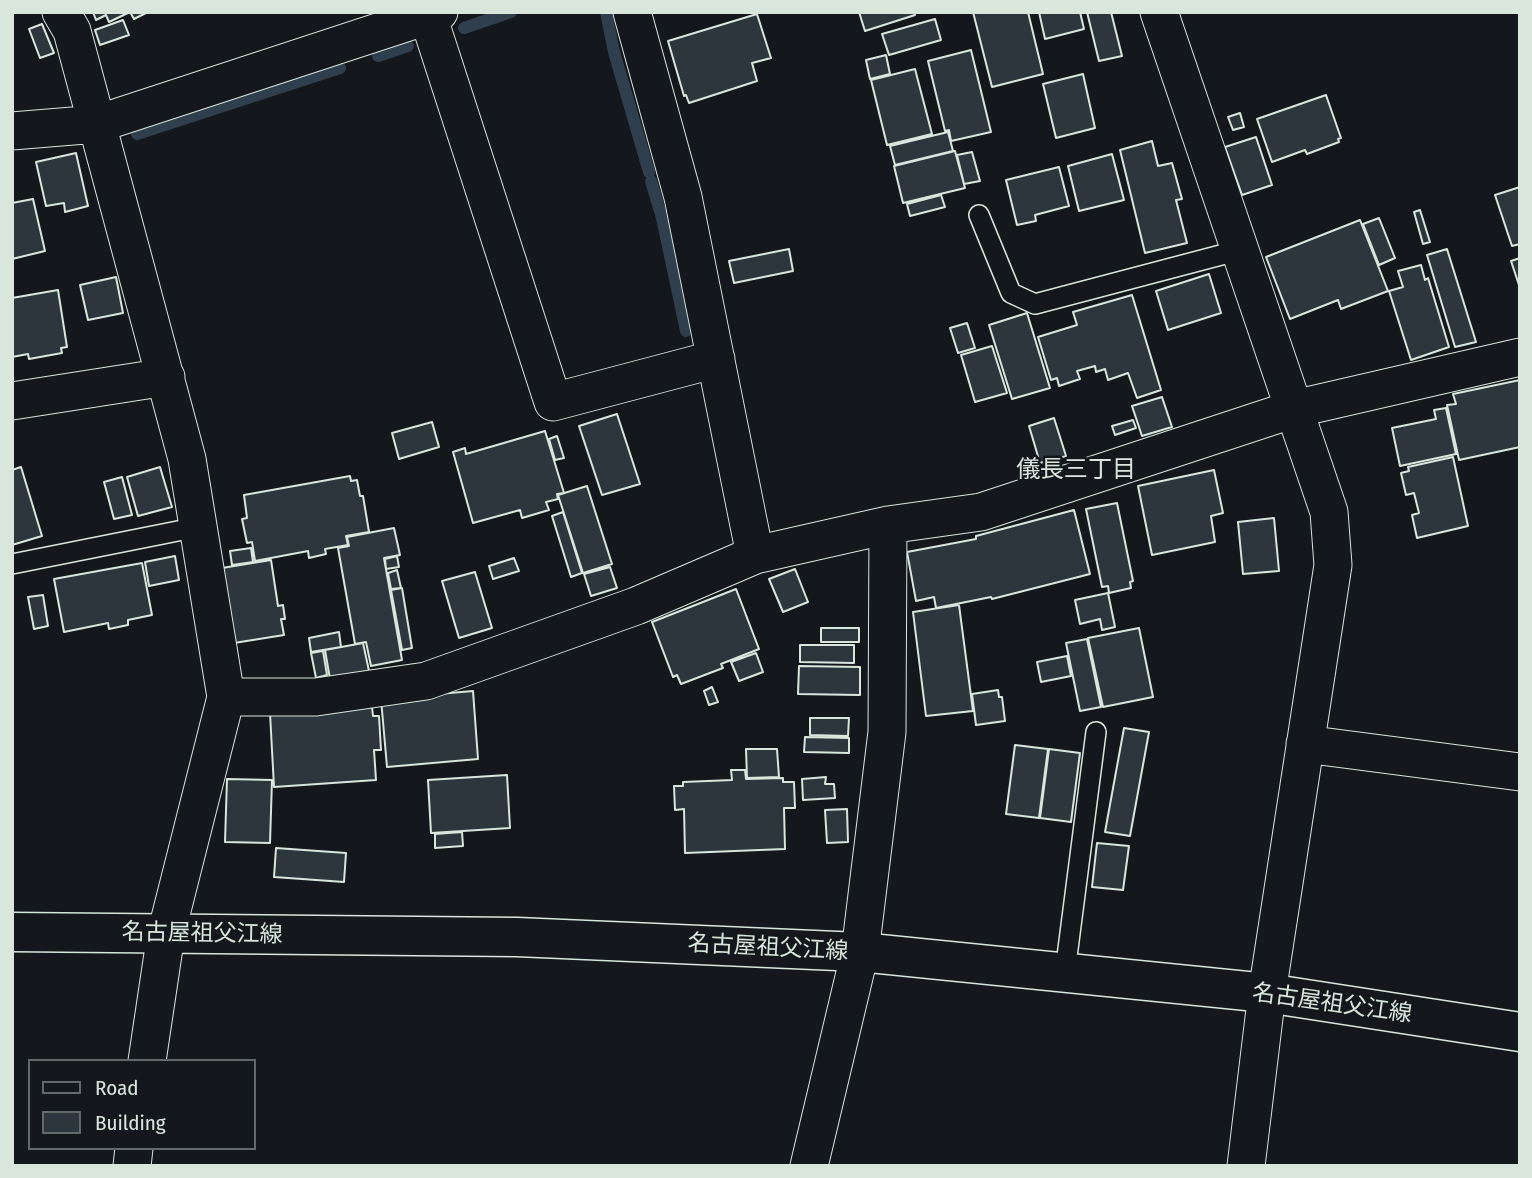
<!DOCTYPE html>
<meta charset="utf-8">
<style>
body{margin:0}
#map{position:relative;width:1532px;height:1178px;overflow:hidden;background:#14181c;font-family:"Fira Sans Condensed",sans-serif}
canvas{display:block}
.frame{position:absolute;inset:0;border:14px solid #d8e6dc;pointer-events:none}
.legend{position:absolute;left:28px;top:1059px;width:228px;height:91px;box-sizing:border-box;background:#14181c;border:2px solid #626a69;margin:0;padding:9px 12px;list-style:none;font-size:21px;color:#d8e6dc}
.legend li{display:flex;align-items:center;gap:14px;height:35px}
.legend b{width:35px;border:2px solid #626a69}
</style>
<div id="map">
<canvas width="1532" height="1178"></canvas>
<div class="frame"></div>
<ul class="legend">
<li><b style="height:9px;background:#14181c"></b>Road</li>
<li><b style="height:19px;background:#2c363c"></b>Building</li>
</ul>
</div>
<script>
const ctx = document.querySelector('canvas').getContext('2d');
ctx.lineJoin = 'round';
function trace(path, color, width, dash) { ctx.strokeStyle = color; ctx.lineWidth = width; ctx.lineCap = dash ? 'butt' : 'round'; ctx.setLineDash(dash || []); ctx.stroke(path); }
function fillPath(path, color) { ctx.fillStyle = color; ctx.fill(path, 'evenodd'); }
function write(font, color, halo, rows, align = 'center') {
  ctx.font = font + ' "Fira Sans Condensed","Noto Sans JP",sans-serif'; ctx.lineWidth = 5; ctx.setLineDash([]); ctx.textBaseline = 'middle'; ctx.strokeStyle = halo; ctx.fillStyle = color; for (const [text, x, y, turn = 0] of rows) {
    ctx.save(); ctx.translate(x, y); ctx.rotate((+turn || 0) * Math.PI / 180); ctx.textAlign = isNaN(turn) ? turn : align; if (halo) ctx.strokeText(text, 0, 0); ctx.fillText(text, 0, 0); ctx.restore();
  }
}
trace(new Path2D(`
 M606,12L614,52L649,172
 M464,28L511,12
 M378,56L408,46
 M137,134L340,68
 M651,181L662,218L686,331`), '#2f3f4d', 12);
const building = new Path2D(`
 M93,12H148L134,19L130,12L109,22L106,15L96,20Z
 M859,12H914L915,15L865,31Z
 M973,12H1028L1043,74L992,87Z
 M1039,12H1080L1084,29L1045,39Z
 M1087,12H1111L1122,56L1099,61Z
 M757,14L771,58L752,63L757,81L689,103L686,95L684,96L668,41Z
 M935,19L941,40L889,55L882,34Z
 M123,20L129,35L100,45L95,30Z
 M42,24L54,53L40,58L29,29Z
 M971,50L991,132L951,141L949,130L945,131L928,61Z
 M886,55L890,74L870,79L866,60Z
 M915,69L932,134L887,145L871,80Z
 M1083,74L1095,128L1056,138L1043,84Z
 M1326,95L1341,138L1338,139L1339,142L1307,154L1305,150L1272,162L1257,119Z
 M1240,113L1244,127L1233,130L1228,117Z
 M948,132L953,151L895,165L890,146Z
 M1256,137L1272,185L1242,195L1225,147Z
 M1152,141L1158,166L1172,163L1182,199L1176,200L1187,243L1145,253L1120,150Z
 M955,151L965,188L903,203L894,166Z
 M972,152L980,181L964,184L957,155Z
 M76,153L88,206L65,212L64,203L46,206L36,162Z
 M1112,154L1124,200L1079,211L1068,166Z
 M1059,167L1069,206L1035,215L1036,221L1017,225L1006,180Z
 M1520,187V244L1512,246L1495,195Z
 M941,195L945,207L910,216L907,204Z
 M33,199L45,251L12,259V203Z
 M1420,210L1430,242L1423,244L1414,212Z
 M1379,218L1395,258L1379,265L1363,224Z
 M1360,220L1388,291L1341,309L1338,300L1290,319L1266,257Z
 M789,249L793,271L734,283L729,261Z
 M1447,249L1476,342L1455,347L1427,255Z
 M1520,258V288L1511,261Z
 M1421,265L1425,280L1428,278L1449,347L1411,360L1389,291L1403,287L1398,271Z
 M1209,274L1221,313L1168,330L1156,291Z
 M116,277L123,313L88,320L80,285Z
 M58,290L67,347L61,348L62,353L29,359L28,354L12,357V298Z
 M1132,295L1161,390L1137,398L1128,373L1108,380L1105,369L1096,372L1095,366L1077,371L1080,379L1059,386L1057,378L1051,380L1038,337L1077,325L1073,312Z
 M1027,313L1050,388L1012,399L989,325Z
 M967,323L975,348L958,353L950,328Z
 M992,346L1007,393L975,402L961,355Z
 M1520,380V447L1459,460L1447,405L1456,404L1453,394Z
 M1162,397L1172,427L1142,436L1132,406Z
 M1446,408L1456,454L1400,466L1392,428L1436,419L1434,410Z
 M617,414L640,484L602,495L579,426Z
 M1054,418L1066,456L1040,463L1029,426Z
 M1133,420L1136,428L1115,435L1112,426Z
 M432,422L439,447L399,459L392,433Z
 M545,431L564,493L557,494L558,499L546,502L549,510L522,518L520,510L473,523L453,452L465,448L466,454Z
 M557,436L564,458L555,460L549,439Z
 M1453,457L1468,526L1417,538L1412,515L1419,513L1414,493L1406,495L1401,473L1409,471L1408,467Z
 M21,467L42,536L12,545V470Z
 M160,467L172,507L138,516L127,477Z
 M1214,470L1223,513L1211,516L1215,542L1152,555L1138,486Z
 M350,476L351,481L357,480L360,496H363L369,532L346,536L348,545L325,549L326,554L309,558L308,551L255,561L252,542L247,543L242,519L247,518L244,495Z
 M122,477L132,515L114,519L104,482Z
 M587,486L612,564L583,573L558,495Z
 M1117,503L1133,581L1130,582L1131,588L1109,593L1108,586L1102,587L1086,509Z
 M1074,510L1090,574L992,599L991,597L936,608L934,597L916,601L907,552L976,539V536Z
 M563,512L582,573L571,577L552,516Z
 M1274,518L1279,571L1243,574L1238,522Z
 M394,528L400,555L384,558L402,660L371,666L366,642L355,644L338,548L349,546L347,537Z
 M251,548L253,562L232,565L230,551Z
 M175,556L179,580L149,586L145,562Z
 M397,556L399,567L386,569L385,559Z
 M514,558L519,571L493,579L489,566Z
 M271,560L278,606L283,605L285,619H281L284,635L234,643L222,568Z
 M142,563L152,615L128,620V625L109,629L108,623L64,632L54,579Z
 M610,567L617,588L591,596L584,574Z
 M795,569L808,602L783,612L769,579Z
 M397,570L401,588L391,589L388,573Z
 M475,572L492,628L459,638L442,581Z
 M402,588L412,648L402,650L391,590Z
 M736,589L759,649L721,664L723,668L681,684L677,675L673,677L652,622Z
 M1108,593L1115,627L1102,630L1100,619L1080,624L1075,600Z
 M43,595L48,626L34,629L28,597Z
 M959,605L973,711L926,716L913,612Z
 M821,628H859V642H821Z
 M1139,628L1153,697L1103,707L1088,638Z
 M339,632L341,647L311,652L309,638Z
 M1087,639L1101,707L1080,711L1066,643Z
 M363,643L369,671L330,679L325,650Z
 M800,645H854V663L800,662Z
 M323,651L327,675L316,678L311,653Z
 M756,653L763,672L739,681L731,662Z
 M1067,656L1071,676L1041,682L1037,662Z
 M799,666L860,667V695L798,694Z
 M712,687L718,702L709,705L704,691Z
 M998,690L999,697H1002L1005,721L976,725L972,694Z
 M473,691L478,759L387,767L381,699Z
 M372,707L373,716H379L381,750H374L376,780L274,787L270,713Z
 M810,718H849L848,736L810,735Z
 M1124,728L1149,732L1130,836L1105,832Z
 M805,737L849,738V753L804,752Z
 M1015,745L1048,749L1039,818L1006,814Z
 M746,749H777L779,777L747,778Z
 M1049,749L1080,753L1071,822L1040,818Z
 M731,770H745L746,779L783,778V782H794L795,808H784L785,849L685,853L684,809L675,810L674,786H683V782L732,780Z
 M507,775L510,828L431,833L428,780Z
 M826,777L825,784H834L835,798L803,800L802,779Z
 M227,779L272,780L270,843L225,842Z
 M847,809L848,842L827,843L825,810Z
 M462,832L463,846L435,848V834Z
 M1097,843L1129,846L1123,890L1092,887Z
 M276,848L346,853L344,882L274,877Z`);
fillPath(building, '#2c363c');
trace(building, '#d8e6dc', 2);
const lane = new Path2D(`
 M979,215L1011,293L1035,304L1240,250
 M12,564L198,527
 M1065,972L1096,732`);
const street = new Path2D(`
 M61,12L72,31L187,459L226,697L166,934L147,1061
 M632,12L683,197L755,555
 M1159,12L1329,512L1333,565L1267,993L1246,1166
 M428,16L553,402L716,359
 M12,131L97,124L439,12
 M12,401L166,377
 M226,697H316L426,681L636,606L755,555L888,525L981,512L1294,409L1520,357
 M1305,744L1520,772
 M132,1166L134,1148
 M809,1166L860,952L887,732L888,525`);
const primary = new Path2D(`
 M12,932L517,937L860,952L1267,993L1520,1032`);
trace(lane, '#d8e6dc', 22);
trace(street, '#d8e6dc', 39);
trace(primary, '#d8e6dc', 41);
trace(lane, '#14181c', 19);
trace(street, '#14181c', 37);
trace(primary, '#14181c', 38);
write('23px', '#d8e6dc', '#14181c', [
 ["名古屋祖父江線",202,934,1],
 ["名古屋祖父江線",768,948,3],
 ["名古屋祖父江線",1332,1004,8]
]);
write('24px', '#d8e6dc', '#14181c', [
 ["儀長三丁目",1076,470]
]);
</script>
